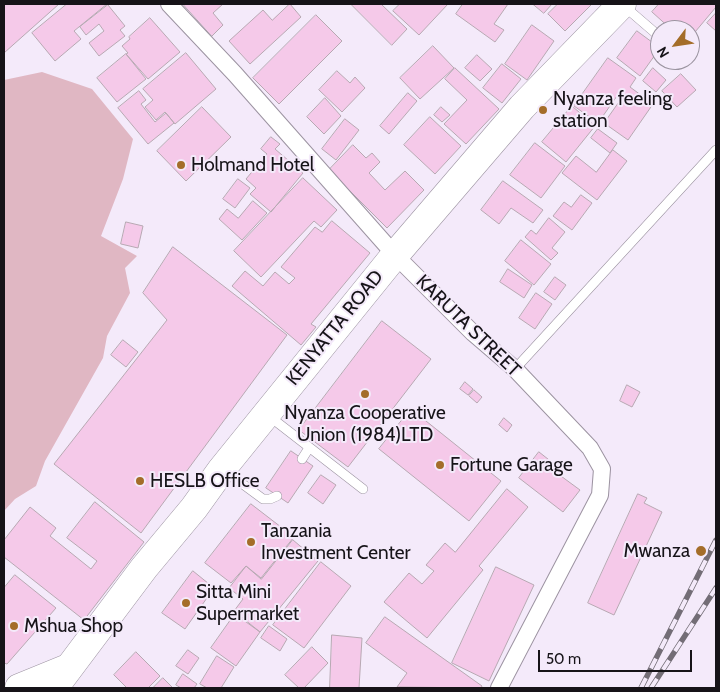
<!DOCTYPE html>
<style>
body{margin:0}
#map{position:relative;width:720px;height:692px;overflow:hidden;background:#f4eafa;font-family:Cabin,sans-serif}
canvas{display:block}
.frame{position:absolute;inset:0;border:5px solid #161318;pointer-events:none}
.north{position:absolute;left:650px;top:20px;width:50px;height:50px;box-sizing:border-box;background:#f4eafa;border:1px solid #9b94a0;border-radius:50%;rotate:239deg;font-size:14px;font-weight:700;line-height:20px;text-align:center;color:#161318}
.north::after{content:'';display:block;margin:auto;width:18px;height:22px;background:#a46d29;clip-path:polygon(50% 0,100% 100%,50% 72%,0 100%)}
.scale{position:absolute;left:538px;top:650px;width:154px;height:22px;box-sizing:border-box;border:2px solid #161318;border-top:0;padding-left:6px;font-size:15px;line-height:18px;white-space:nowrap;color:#161318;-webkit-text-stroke:4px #f4eafa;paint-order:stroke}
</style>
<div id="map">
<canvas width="720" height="692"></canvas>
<div class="frame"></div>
<div class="north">N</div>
<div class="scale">50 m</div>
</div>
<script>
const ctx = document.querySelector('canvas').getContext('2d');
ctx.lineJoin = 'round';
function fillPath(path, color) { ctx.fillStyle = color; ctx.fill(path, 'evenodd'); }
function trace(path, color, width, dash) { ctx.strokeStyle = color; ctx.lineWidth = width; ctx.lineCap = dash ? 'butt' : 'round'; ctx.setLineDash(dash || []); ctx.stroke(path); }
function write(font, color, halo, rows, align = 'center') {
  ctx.font = font + ' Cabin,sans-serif'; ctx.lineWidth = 4; ctx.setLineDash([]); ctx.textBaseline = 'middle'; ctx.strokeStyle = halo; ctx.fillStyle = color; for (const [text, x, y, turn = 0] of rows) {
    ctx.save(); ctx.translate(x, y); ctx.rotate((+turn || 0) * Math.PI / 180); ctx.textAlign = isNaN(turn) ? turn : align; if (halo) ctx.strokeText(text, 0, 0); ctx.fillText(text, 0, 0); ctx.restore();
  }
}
fillPath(new Path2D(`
 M42,72L92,89L133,139L123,179L101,236L137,256L125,268L130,293L107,336L103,358L45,461L36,486L15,499L4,511V80Z`), '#e0b7c3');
const building = new Path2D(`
 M4,4H59L4,53Z
 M67,4H107L74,31L81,39L55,61L32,33Z
 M183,4H223L213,13L223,25L212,36Z
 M290,4L301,17L250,64L229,41L263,10L272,20Z
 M351,4H381L407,29L392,45Z
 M400,4H448L419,35L393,11Z
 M463,4H508L494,24L504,30L495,42L456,14Z
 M533,4H552L544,13Z
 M558,4H592L565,31L548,14Z
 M659,4H716V7L690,38V30H672L652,12Z
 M108,5L125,26L120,30L125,36L99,56L89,43L104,31L99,24L86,35L80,27Z
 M716,13V31L707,23Z
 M316,15L342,41L279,104L253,78Z
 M150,18L180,52L148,79L126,54L128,53L122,46L130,39L129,37Z
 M532,25L554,41L527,80L505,64Z
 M637,31L660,48L640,76L617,58Z
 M433,46L454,68L420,99L400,78Z
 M186,53L216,89L175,124L165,112L156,120L145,107L153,100L143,89Z
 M126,54L146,79L117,102L97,78Z
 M477,55L492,69L480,81L465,68Z
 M608,58L636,78L630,87L653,104L628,140L604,123L621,99L617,96L598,123L574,106Z
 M502,64L521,79L502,103L483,88Z
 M455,68L499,109L466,144L444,124L467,100L445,79Z
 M653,68L666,80L656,92L643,81Z
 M337,71L350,83L355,77L365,88L342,112L319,90Z
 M681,74L696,90L677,107L662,91Z
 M139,91L146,100L141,104L155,122L166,113L174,123L148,144L118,108Z
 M408,93L417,101L389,134L380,126Z
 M325,98L341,116L324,134L307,117Z
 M572,106L595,126L566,162L542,142Z
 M202,107L231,137L186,181L157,151Z
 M441,107L450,115L442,122L434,115Z
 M430,117L461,146L435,174L404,145Z
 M345,119L359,130L336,160L322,149Z
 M598,129L617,143L610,153L591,138Z
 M271,137L280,144L275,149L303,173L271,212L250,194L256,188L246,179L267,154L261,149Z
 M535,143L565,166L541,198L510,175Z
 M353,145L366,158L372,153L380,162L369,173L385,190L405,171L424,190L387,228L329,170Z
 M613,150L627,161L597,200L562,173L576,156L596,172Z
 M303,178L337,210L321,227L314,221L261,277L234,251Z
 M238,179L250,188L235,208L223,199Z
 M503,181L543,210L533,223L511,208L499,224L481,210Z
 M581,195L592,203L572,230L553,216L564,202L571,207Z
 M253,201L267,213L242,240L219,219L227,209L238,218Z
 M549,218L565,232L552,248L558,253L551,260L525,237L531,230L536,234Z
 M332,221L370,253L311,324L316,327L301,345L232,286L245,271L263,286L275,272L289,284L295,278L281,267L315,227L322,232Z
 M126,222L143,226L138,248L121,244Z
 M521,240L551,264L534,285L505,261Z
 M173,247L287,335L141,533L54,464L167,320L143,293Z
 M508,269L532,285L524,298L500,282Z
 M555,277L566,285L555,300L544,292Z
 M536,293L552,304L535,329L519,318Z
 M382,321L431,359L348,467L299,430Z
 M123,340L138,352L126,367L111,355Z
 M465,382L473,389L468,395L460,389Z
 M627,385L640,392L632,407L620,401Z
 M474,390L482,397L477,403L469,396Z
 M411,409L501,481L469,521L379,449Z
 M504,418L512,425L507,432L499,425Z
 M291,451L313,466L288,503L266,488Z
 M539,452L553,463L550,468L580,490L563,512L519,478Z
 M321,475L336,485L323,504L308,493Z
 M507,489L528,507L479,566L483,570L427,638L384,602L409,573L422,584L434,571L426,565L445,543L455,552Z
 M638,494L647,498L644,503L662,512L614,615L588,603Z
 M95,502L144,542L84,620L4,557V540L30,507L56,528L50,536L91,569L97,561L67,538Z
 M251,504L294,537L261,578L246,566L231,583L205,563Z
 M293,540L318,561L260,632L234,611L243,599L229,588L246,566L261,579Z
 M321,562L351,586L304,648L273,625Z
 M496,567L534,585L489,681L452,663Z
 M193,571L214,588L185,629L162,613Z
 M15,575L56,608L7,664L4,663V588Z
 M235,614L260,632L236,666L211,648Z
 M385,617L482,686L481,688L397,687L407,673L366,643Z
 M269,626L287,639L280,651L261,638Z
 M332,635L362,638L359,688H330Z
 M312,647L328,663L304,688H299L285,675Z
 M188,650L199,658L188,674L176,666Z
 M136,652L160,676L148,688H127L114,675Z
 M217,656L234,667L221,688H207L200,684Z
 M183,674L197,684L194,688H181L176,685Z
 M163,678L173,688H153Z`);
fillPath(building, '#f5c9e9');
trace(building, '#b7a8b2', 1);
const service = new Path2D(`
 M624,6L660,37
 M515,369L716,150
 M269,416L363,489
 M302,459L309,448
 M225,471L263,499H270L277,496`);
const minor = new Path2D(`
 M169,4L235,74L395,255L473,333L515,369L590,448L602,469L600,495L499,688`);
const trunk = new Path2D(`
 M19,688L68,668
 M54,688L144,568L194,508L222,469L395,255L522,107L622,4`);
trace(service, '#9c93a1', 10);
trace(minor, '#9c93a1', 18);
trace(trunk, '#9c93a1', 29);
trace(service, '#fff', 9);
trace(minor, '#fff', 16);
trace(trunk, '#fff', 28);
const rail = new Path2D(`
 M641,688L716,540
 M651,688L716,588`);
trace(rail, '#736d76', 5.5);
trace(rail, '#f4eafa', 4, [11]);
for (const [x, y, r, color] of [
 [543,110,5,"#a46d29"],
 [181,165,5,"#a46d29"],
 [365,394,5,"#a46d29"],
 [440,465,5,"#a46d29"],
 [140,481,5,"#a46d29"],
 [251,542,5,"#a46d29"],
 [701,551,6,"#a46d29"],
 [186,603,5,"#a46d29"],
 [14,626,5,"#a46d29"]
]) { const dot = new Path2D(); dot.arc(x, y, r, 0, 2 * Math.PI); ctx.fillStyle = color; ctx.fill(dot); trace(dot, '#f4eafa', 2); }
write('19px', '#161318', '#f4eafa', [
 ["Nyanza feeling",553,99],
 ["station",553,121],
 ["Holmand Hotel",191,165],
 ["Nyanza Cooperative",365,413,"center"],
 ["Union (1984)LTD",365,435,"center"],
 ["Fortune Garage",450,465],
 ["HESLB Office",150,481],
 ["Tanzania",261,531],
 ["Investment Center",261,553],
 ["Mwanza",690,551,"right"],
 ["Sitta Mini",196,592],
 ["Supermarket",196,614],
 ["Mshua Shop",24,626]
], 'left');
write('19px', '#161318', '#f4eafa', [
 ["KARUTA STREET",468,326,44],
 ["KENYATTA ROAD",335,328,-51]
]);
</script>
